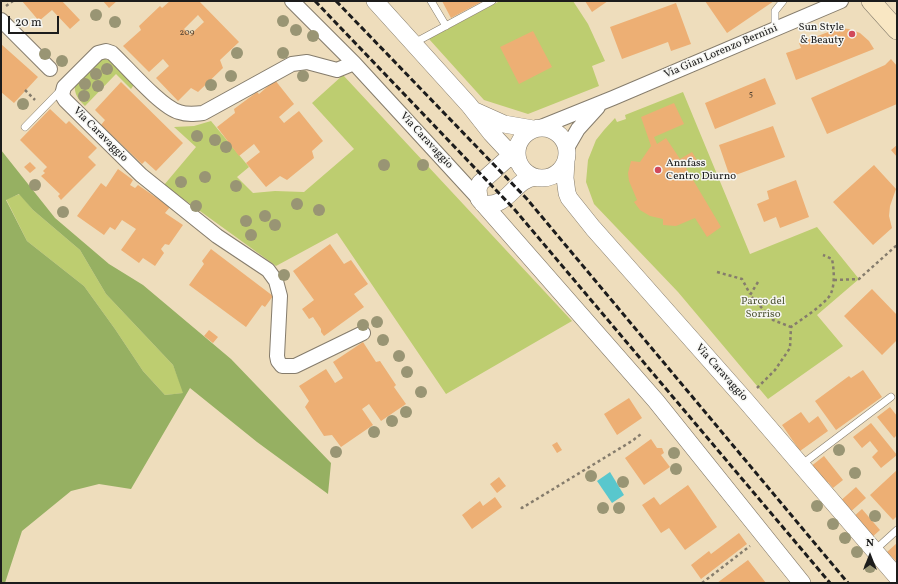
<!DOCTYPE html>
<style>
body{margin:0}
#map{position:relative;width:898px;height:584px;overflow:hidden;background:#eeddbc;font-family:Vollkorn,serif}
canvas{display:block}
.frame{position:absolute;inset:0;border:2px solid #1c1c1c;pointer-events:none}
.north{position:absolute;left:850px;top:536px;width:40px;height:40px;-webkit-text-stroke:3px #f6f6f2;paint-order:stroke;rotate:0deg;font-size:11px;font-weight:700;line-height:16px;text-align:center;color:#1c1c1c}
.north::after{content:'';display:block;margin:auto;width:14px;height:18px;background:#1c1c1c;clip-path:polygon(50% 0,100% 100%,50% 72%,0 100%)}
.scale{position:absolute;left:8px;top:16px;width:51px;height:18px;box-sizing:border-box;border:2px solid #1c1c1c;border-top:0;padding-left:5px;font-size:12px;line-height:14px;white-space:nowrap;color:#1c1c1c;-webkit-text-stroke:3px #f6f6f2;paint-order:stroke}
</style>
<div id="map">
<canvas width="898" height="584"></canvas>
<div class="frame"></div>
<div class="north">N</div>
<div class="scale">20 m</div>
</div>
<script>
const ctx = document.querySelector('canvas').getContext('2d');
ctx.lineJoin = 'round';
function fillPath(path, color) { ctx.fillStyle = color; ctx.fill(path, 'evenodd'); }
function trace(path, color, width, dash) { ctx.strokeStyle = color; ctx.lineWidth = width; ctx.lineCap = dash ? 'butt' : 'round'; ctx.setLineDash(dash || []); ctx.stroke(path); }
function write(font, color, halo, rows, align = 'center') {
  ctx.font = font + ' Vollkorn,serif'; ctx.lineWidth = 3; ctx.setLineDash([]); ctx.textBaseline = 'middle'; ctx.strokeStyle = halo; ctx.fillStyle = color; for (const [text, x, y, turn = 0] of rows) {
    ctx.save(); ctx.translate(x, y); ctx.rotate((+turn || 0) * Math.PI / 180); ctx.textAlign = isNaN(turn) ? turn : align; if (halo) ctx.strokeText(text, 0, 0); ctx.fillText(text, 0, 0); ctx.restore();
  }
}
fillPath(new Path2D(`
 M500,1H573L588,24L605,61L592,66L599,86L528,114L484,100L429,39Z
 M104,59L109,60L135,83L131,89L116,74L85,106C78,99 74,94 75,85L99,61Z
 M343,75L572,321L446,394L337,233L276,266L164,185L196,147L174,127L194,126L211,121L249,167L237,177L253,193L275,191L304,192L354,149L312,103Z
 M683,92L750,254L817,227L859,279L817,315L843,346L768,399L678,292L594,204L586,182L588,160L596,140L604,130L615,118L617,122L626,119L625,115Z
 M20,194L33,210L80,250L106,294L173,365L184,393L165,395L143,371L115,329L84,286L27,241L6,199Z`), '#bdcd70');
fillPath(new Path2D(`
 M1,150L55,218L109,264L143,285L231,359L331,463L328,494L257,442L190,388L131,489L99,484L71,491L22,531L5,583H1ZM19,194L33,210L80,250L106,294L173,365L183,393L165,395L143,371L115,329L84,286L27,241L6,200Z`), '#96b062');
fillPath(new Path2D(`
 M610,472L624,495L612,503L597,481Z`), '#59c7cd');
fillPath(new Path2D(`
 M22,1H62L80,20L70,29L52,10L39,21Z
 M103,1H117L109,8Z
 M170,1H199L239,42L220,60L223,68L198,92L191,88L178,101L156,78L169,66L163,59L149,72L123,46L141,30L139,26L160,6L162,8ZM198,15L204,22L190,35L184,29Z
 M442,1H483L451,18Z
 M585,1H608L592,12Z
 M705,1H774L727,33Z
 M676,3L691,44L671,51L668,42L622,59L610,27Z
 M839,28L849,29L860,33L869,41L874,49L796,80L786,53L801,48L799,43Z
 M533,31L552,67L519,84L500,47Z
 M1,44L38,77L14,103L1,92Z
 M891,59L897,66V104L827,134L811,98L885,65Z
 M765,78L776,104L715,129L705,103Z
 M275,80L294,104L279,117L284,123L299,111L323,141L312,151L314,158L287,180L280,176L266,187L246,163L260,152L254,144L239,156L217,127L235,113L234,109L257,92L259,94Z
 M121,82L183,143L156,171L145,161L142,164L101,125L105,120L95,110Z
 M674,103L684,124L654,137L657,144L666,138L680,159L692,152L697,160L686,168L721,227L707,237L695,218L676,226L663,225V219L650,216L640,210L634,202L637,200L629,181L628,173L631,161L640,162L651,146L641,117Z
 M50,109L66,124L69,121L97,148L88,157L96,165L61,200L58,196L60,194L41,176L45,173L43,171L47,167L20,140Z
 M773,126L785,157L730,177L719,145Z
 M897,145V157L891,150Z
 M30,162L36,168L30,173L24,167Z
 M874,165L896,189L890,206L889,216L892,228L873,245L833,202Z
 M118,169L133,180L130,185L135,188L138,185L170,207L165,213L183,225L169,245L165,244L161,249L164,253L155,266L143,258L139,263L121,250L136,229L122,220L115,230L110,227L104,235L77,216L101,183L106,187Z
 M796,180L809,217L780,228L776,217L764,222L757,204L769,199L767,191Z
 M330,244L344,264L351,260L368,284L354,294L364,307L324,336L321,332V329L313,317L309,319L302,309L314,300L293,271Z
 M211,249L273,296L265,307L262,305L246,327L189,285L204,264L202,261Z
 M872,289L897,315V340L882,355L844,316Z
 M209,330L218,337L213,343L204,336Z
 M363,342L376,362L380,361L396,385L394,387L406,404L381,421L369,404L362,409L373,425L341,447L332,435L324,436L305,407L309,401L299,386L326,369L335,383L343,378L333,362Z
 M863,370L882,397L836,430L815,401L849,376L851,378Z
 M629,398L642,418L617,435L604,414Z
 M890,407L897,416V435L894,438L877,417Z
 M801,412L809,423L818,416L828,431L800,451L782,425Z
 M871,423L897,455L881,468L872,457L878,451L870,441L862,448L853,437Z
 M651,439L657,448H662L664,453L661,455L670,467L644,485L625,458Z
 M557,442L562,450L557,453L552,445Z
 M824,456L843,480L833,488L828,482L825,484L810,467Z
 M897,470V516L893,520L870,495Z
 M499,477L506,486L497,493L490,484Z
 M688,485L717,527L685,550L669,528L661,533L642,505L654,497L660,505Z
 M856,487L866,498L848,514L838,503Z
 M495,497L502,507L472,529L462,515L480,501L483,506Z
 M862,509L880,530L870,539L852,518Z
 M739,533L747,544L701,579L691,565L709,551L711,554Z
 M897,543V562L887,552Z
 M748,560L766,583H717Z`), '#edaf74');
const service = new Path2D(`
 M431,1L446,26
 M775,29V11L783,1
 M414,43L492,1
 M25,127L61,90
 M801,465L891,397
 M875,550L897,530`);
const minor = new Path2D(`
 M292,1L354,63L479,199
 M1,20L50,69
 M354,63L337,70L307,62L292,64L203,113C195,114 187,115 179,112C161,107 127,67 112,53L106,51L98,53L64,87L62,95L65,100L141,175L217,236L268,270L276,281L280,296L277,356L278,361L282,366H295L363,333
 M541,127L613,98L841,1
 M567,148L578,129L598,107`);
const tertiary = new Path2D(`
 M375,1L469,105L491,133L518,162
 M475,111L504,124L533,129
 M517 153a25 25 0 1 1 50 0a25 25 0 1 1-50 0Z
 M518,145L508,158L480,183L478,189L479,199L656,401L802,583
 M566,161L565,178L567,193L569,198L593,228L746,401L897,577
 M483,204C509,208 513,180 535,177`);
const secondary = new Path2D(`
 M871,1L897,30`);
trace(service, '#857c6c', 8);
trace(minor, '#857c6c', 16);
trace(tertiary, '#857c6c', 18);
trace(secondary, '#857c6c', 20);
trace(new Path2D(`
 M6,6L13,1
 M25,90L35,100
 M717,272L742,279L750,294
 M834,280L859,279L897,245
 M758,282L750,295L773,320L791,327
 M757,388L775,370L790,348L791,327C802,319 819,308 828,298C836,289 834,269 832,259L823,255
 M521,507L522,508L632,441L641,434
 M702,583L750,546`), '#857c6c', 2.5, [3, 3]);
trace(service, '#fff', 7);
trace(minor, '#fff', 14);
trace(tertiary, '#fff', 17);
trace(secondary, '#f9e7c3', 19);
trace(new Path2D(`
 M315,1L515,210L830,583
 M336,1L527,199L848,583`), '#1c1c1c', 3, [6, 3]);
ctx.fillStyle = '#999574';
for (const [x, y] of [
 [96,15],
 [283,21],
 [115,22],
 [296,30],
 [313,36],
 [237,53],
 [283,53],
 [45,54],
 [62,61],
 [107,69],
 [96,74],
 [231,76],
 [303,76],
 [85,84],
 [211,85],
 [98,86],
 [84,96],
 [23,104],
 [197,136],
 [215,140],
 [226,147],
 [384,165],
 [423,165],
 [205,177],
 [181,182],
 [35,185],
 [236,186],
 [297,204],
 [196,206],
 [319,210],
 [63,212],
 [265,216],
 [246,221],
 [275,225],
 [251,235],
 [284,275],
 [377,322],
 [363,325],
 [383,340],
 [399,356],
 [407,372],
 [421,392],
 [406,412],
 [392,421],
 [374,432],
 [839,450],
 [336,452],
 [674,453],
 [676,469],
 [855,473],
 [591,476],
 [623,482],
 [817,506],
 [603,508],
 [619,508],
 [875,516],
 [833,524],
 [845,538],
 [857,552],
 [870,567]
]) { ctx.beginPath(); ctx.arc(x, y, 6, 0, 2 * Math.PI); ctx.fill(); }
for (const [x, y, r, color] of [
 [852,34,4,"#d1495b"],
 [658,170,4,"#d1495b"]
]) { const dot = new Path2D(); dot.arc(x, y, r, 0, 2 * Math.PI); ctx.fillStyle = color; ctx.fill(dot); trace(dot, '#f6f6f2', 1.5); }
write('9px', '#504132', null, [
 ["209",187,33],
 ["5",751,94]
]);
write('11px', '#1c1c1c', '#f6f6f2', [
 ["Sun Style",844,28],
 ["& Beauty",844,41],
 ["Annfass",666,164,"left"],
 ["Centro Diurno",666,177,"left"]
], 'right');
write('11px', '#1c1c1c', '#f6f6f2', [
 ["Via Gian Lorenzo Bernini",721,52,-23],
 ["Via Caravaggio",100,135,45],
 ["Via Caravaggio",426,141,47],
 ["Via Caravaggio",721,373,48]
]);
write('11px', '#545a39', '#f6f6f2', [
 ["Parco del",763,302],
 ["Sorriso",763,315]
]);
</script>
